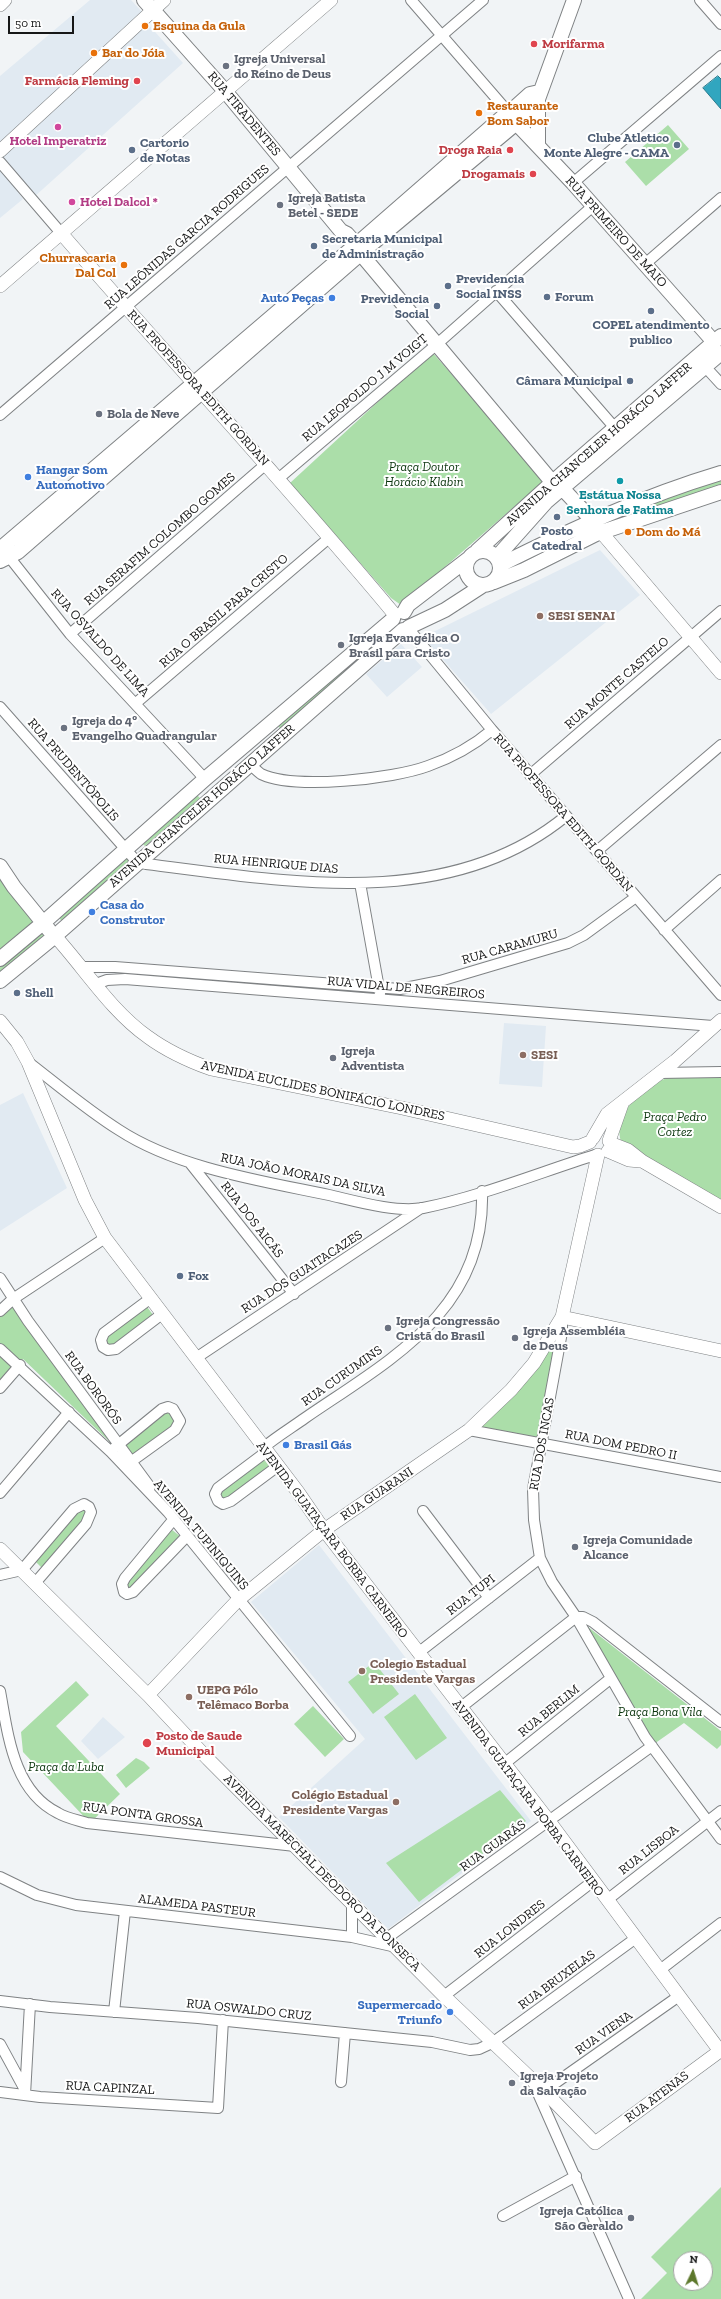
<!DOCTYPE html>
<meta charset="utf-8">
<style>
body{margin:0}
#map{position:relative;width:721px;height:2299px;overflow:hidden;background:#f1f4f6;font-family:"Zilla Slab",serif}
canvas{display:block}
.north{position:absolute;left:673px;top:2251px;width:40px;height:40px;box-sizing:border-box;background:#fff;border:1px solid #a2a2a2;border-radius:50%;rotate:4deg;font-size:11px;font-weight:700;line-height:16px;text-align:center;color:#161717}
.north::after{content:'';display:block;margin:auto;width:14px;height:18px;background:#5d782c;clip-path:polygon(50% 0,100% 100%,50% 72%,0 100%)}
.scale{position:absolute;left:8px;top:16px;width:66px;height:18px;box-sizing:border-box;border:2px solid #161717;border-top:0;padding-left:5px;font-size:12px;line-height:14px;white-space:nowrap;color:#161717;-webkit-text-stroke:3px #fff;paint-order:stroke}
</style>
<div id="map">
<canvas width="721" height="2299"></canvas>
<div class="north">N</div>
<div class="scale">50 m</div>
</div>
<script>
const ctx = document.querySelector('canvas').getContext('2d');
ctx.lineJoin = 'round';
function fillPath(path, color) { ctx.fillStyle = color; ctx.fill(path, 'evenodd'); }
function trace(path, color, width, dash) { ctx.strokeStyle = color; ctx.lineWidth = width; ctx.lineCap = dash ? 'butt' : 'round'; ctx.setLineDash(dash || []); ctx.stroke(path); }
function write(font, color, halo, rows, align = 'center') {
  ctx.font = font + ' "Zilla Slab",serif'; ctx.lineWidth = 4; ctx.setLineDash([]); ctx.textBaseline = 'middle'; ctx.strokeStyle = halo; ctx.fillStyle = color; for (const [text, x, y, turn = 0] of rows) {
    ctx.save(); ctx.translate(x, y); ctx.rotate((+turn || 0) * Math.PI / 180); ctx.textAlign = isNaN(turn) ? turn : align; if (halo) ctx.strokeText(text, 0, 0); ctx.fillText(text, 0, 0); ctx.restore();
  }
}
fillPath(new Path2D(`
 M90,0H131L144,14L0,146V76Z
 M147,23L183,63L34,197L0,159V153Z
 M0,167L23,199L0,218Z
 M600,550L640,595L491,714L423,637Z
 M401,644L422,667L387,697L366,674Z
 M504,1023L546,1026L542,1087L499,1084Z
 M23,1093L67,1188L0,1231V1105Z
 M319,1545L531,1821L388,1929L279,1817L365,1739L251,1602Z
 M103,1717L125,1737L98,1759L81,1741Z`), '#e1eaf2');
fillPath(new Path2D(`
 M668,125L689,149L646,186L625,162Z
 M432,352L545,480L401,605L391,598L290,483Z
 M721,480V489L614,525L611,521L614,515Z
 M383,634L386,637L281,729L278,726Z
 M197,795L200,798L145,846L143,844Z
 M128,856L131,859L62,921L59,918Z
 M0,875L38,924L0,954Z
 M42,933L44,935L0,972V967Z
 M123,969L367,989L371,993L367,995L122,977Z
 M721,1076V1202L621,1142C615,1117 626,1107 644,1092C651,1086 658,1081 667,1078Z
 M10,1303L113,1445L23,1359L0,1385V1357L7,1348L0,1343V1312Z
 M145,1304L156,1319L114,1349L102,1340Z
 M558,1338L538,1441L478,1427Z
 M164,1410L173,1412L175,1427L130,1456L120,1443Z
 M262,1455L272,1470L223,1503L216,1492Z
 M81,1506L89,1513L43,1569L33,1559Z
 M171,1529L181,1537L130,1591L124,1584Z
 M583,1623L721,1731V1745L717,1749L684,1723L654,1744Z
 M374,1662L399,1694L373,1714L348,1682Z
 M76,1681L89,1695L56,1726L120,1794L90,1823L23,1752L21,1732Z
 M415,1694L447,1738L416,1760L384,1717Z
 M313,1706L344,1739L325,1757L294,1724Z
 M136,1758L144,1762L150,1768L126,1788L116,1775Z
 M500,1790L526,1821L419,1902L386,1863Z
 M721,2187V2299H641L667,2273L651,2257ZM681,2259H705V2283H681Z`), '#abdea9');
const water = new Path2D(`
 M718,76L721,79V109L703,88Z`);
fillPath(water, '#31a6bf');
trace(water, '#297b8d', 1);
const minor = new Path2D(`
 M411,0L509,113
 M700,0L721,24
 M0,162L61,233
 M573,183L721,56
 M645,264L721,198
 M496,291L615,428
 M710,372L721,384
 M0,415L483,0
 M278,479L436,345L593,206
 M10,558L70,634L205,779
 M408,628L492,730L721,995
 M70,634L266,464
 M136,703L329,538
 M0,707L137,862L146,864C285,881 448,913 566,816
 M250,764C253,767 257,771 261,774C294,790 393,779 428,766C451,758 473,746 492,730
 M530,775L721,611
 M597,851L721,745
 M360,883L380,994
 M664,930L721,880
 M82,967H115L400,989L440,981L568,943L584,935L636,897
 M96,984L107,980L125,979L713,1026
 M28,1062C58,1085 87,1110 119,1130C177,1168 262,1181 329,1195C355,1201 396,1213 423,1208C479,1197 541,1172 595,1155
 M659,1073L721,1072
 M190,1163L294,1294
 M0,1278L28,1321L150,1487
 M151,1298L104,1333L101,1340L103,1347L108,1350L116,1349L162,1314
 M0,1311L13,1299L105,1238
 M562,1317V1332L533,1489L534,1520L540,1558L552,1582L576,1617H583L593,1622L721,1722
 M0,1349L111,1452L168,1512L350,1736
 M196,1358L421,1208
 M0,1388L20,1365
 M469,1430L721,1477
 M263,1448C276,1437 291,1428 305,1418C391,1359 486,1310 482,1191
 M113,1449L162,1409L168,1407L173,1409L180,1421L175,1430L132,1461
 M266,1452L218,1488L215,1494L218,1501L223,1504L231,1501L278,1466
 M0,1493L69,1412
 M423,1511L489,1598
 M173,1520L125,1578L122,1584L124,1592L127,1594L133,1592L186,1537
 M0,1575L22,1570L74,1509L84,1504L89,1507L91,1512L86,1524L36,1582
 M418,1653L540,1558
 M0,1691C8,1734 13,1791 58,1813C66,1818 77,1820 87,1823L295,1846
 M460,1708L576,1617L645,1737L721,1839
 M504,1764L610,1679
 M0,1877L37,1895L76,1905L352,1937L396,1947
 M607,1900L721,1811
 M352,1937V1903
 M387,1938L652,1746
 M660,1970L721,1923
 M444,1996L592,1882
 M0,2001L50,2007L198,2018L432,2042L470,2050L479,2049L492,2043L636,1938
 M114,2012L125,1911
 M0,2044L24,2088
 M341,2082L345,2033
 M533,2082L629,2299
 M544,2091L679,1996
 M0,2092L40,2097L218,2108L223,2020
 M25,2095L30,2004
 M503,2216L576,2176`);
const tertiary = new Path2D(`
 M0,5L5,0
 M0,151L164,0
 M61,233C172,361 287,485 395,615
 M0,286L331,0
 M601,532L721,673
 M55,936C85,969 111,1011 148,1037C167,1051 189,1061 211,1069L402,1108L573,1147L580,1146L590,1142
 M0,1021L17,1042L28,1062L85,1200L105,1238L298,1492L324,1530L549,1821L720,2051L595,2143L544,2091L444,1996L208,1759L148,1695L0,1549
 M593,1138L607,1114L675,1061L721,1020
 M609,1141L622,1104
 M610,1143L628,1150L642,1161L721,1207
 M608,1151L629,1160L640,1161
 M562,1317L721,1351
 M148,1695L238,1600L324,1530L469,1430L511,1390L534,1363L562,1317L598,1155`);
const secondary = new Path2D(`
 M144,0L225,91L341,231L347,234L356,244
 M538,99V146
 M510,112L530,94L539,92
 M518,122L538,99L574,0
 M517,124L573,183L714,342
 M357,244L506,114
 M362,252L514,125
 M361,254L553,483
 M562,488L592,520
 M0,549L351,249
 M466 568a17 17 0 1 1 34 0a17 17 0 1 1-34 0Z
 M477,551L564,472L721,336
 M497,557L546,502L721,353
 M0,561L18,552L359,255
 M500,565C572,529 644,496 721,473
 M494,582L524,570L596,534L721,492
 M404,612L408,605L468,559
 M409,627L445,610L482,586
 M0,866L14,887L49,930
 M0,959L43,923L205,779L393,619
 M0,981L55,936L403,630`);
trace(minor, '#7f8284', 12);
trace(tertiary, '#7f8284', 14);
trace(secondary, '#7f8284', 16);
trace(minor, '#fff', 10);
trace(tertiary, '#fff', 13);
trace(secondary, '#fff', 14);
for (const [x, y, r, color] of [
 [145,26,4,"#e8710a"],
 [534,44,4,"#e0444e"],
 [94,53,4,"#e8710a"],
 [226,66,4,"#6b7280"],
 [137,81,4,"#e0444e"],
 [479,113,4,"#e8710a"],
 [58,127,4,"#d1479c"],
 [677,145,4,"#5c6f8a"],
 [132,150,4,"#5c6f8a"],
 [510,150,4,"#e0444e"],
 [533,174,4,"#e0444e"],
 [72,202,4,"#d1479c"],
 [280,205,4,"#6b7280"],
 [314,246,4,"#5c6f8a"],
 [124,265,4,"#e8710a"],
 [448,286,4,"#5c6f8a"],
 [547,297,4,"#5c6f8a"],
 [332,298,4,"#3f7fe0"],
 [437,306,4,"#5c6f8a"],
 [651,311,4,"#5c6f8a"],
 [630,381,4,"#5c6f8a"],
 [99,414,4,"#6b7280"],
 [28,477,4,"#3f7fe0"],
 [620,481,4,"#0f9aa8"],
 [557,517,4,"#5c6f8a"],
 [628,532,4,"#e8710a"],
 [540,616,4,"#8d6e63"],
 [341,645,4,"#6b7280"],
 [64,728,4,"#6b7280"],
 [92,912,4,"#3f7fe0"],
 [17,993,4,"#5c6f8a"],
 [523,1055,4,"#8d6e63"],
 [333,1058,4,"#6b7280"],
 [180,1276,4,"#5c6f8a"],
 [388,1328,4,"#6b7280"],
 [515,1338,4,"#6b7280"],
 [286,1445,4,"#3f7fe0"],
 [575,1547,4,"#6b7280"],
 [362,1671,4,"#8d6e63"],
 [189,1697,4,"#8d6e63"],
 [147,1743,5,"#e0444e"],
 [396,1802,4,"#8d6e63"],
 [450,2012,4,"#3f7fe0"],
 [512,2083,4,"#6b7280"],
 [631,2218,4,"#6b7280"]
]) { const dot = new Path2D(); dot.arc(x, y, r, 0, 2 * Math.PI); ctx.fillStyle = color; ctx.fill(dot); trace(dot, '#fff', 1.5); }
write('bold 13px', '#c56008', '#fff', [
 ["Esquina da Gula",153,26],
 ["Bar do Jóia",102,53],
 ["Restaurante",487,106],
 ["Bom Sabor",487,121],
 ["Churrascaria",116,258,"right"],
 ["Dal Col",116,273,"right"],
 ["Dom do Má",636,532]
], 'left');
write('bold 13px', '#be3a42', '#fff', [
 ["Morifarma",542,44,"left"],
 ["Farmácia Fleming",129,81],
 ["Droga Raia",502,150],
 ["Drogamais",525,174],
 ["Posto de Saude",156,1736,"left"],
 ["Municipal",156,1751,"left"]
], 'right');
write('bold 13px', '#5b616d', '#fff', [
 ["Igreja Universal",234,59],
 ["do Reino de Deus",234,74],
 ["Igreja Batista",288,198],
 ["Betel - SEDE",288,213],
 ["Bola de Neve",107,414],
 ["Igreja Evangélica O",349,638],
 ["Brasil para Cristo",349,653],
 ["Igreja do 4º",72,721],
 ["Evangelho Quadrangular",72,736],
 ["Igreja",341,1051],
 ["Adventista",341,1066],
 ["Igreja Congressão",396,1321],
 ["Cristã do Brasil",396,1336],
 ["Igreja Assembléia",523,1331],
 ["de Deus",523,1346],
 ["Igreja Comunidade",583,1540],
 ["Alcance",583,1555],
 ["Igreja Projeto",520,2076],
 ["da Salvação",520,2091],
 ["Igreja Católica",623,2211,"right"],
 ["São Geraldo",623,2226,"right"]
], 'left');
write('13px', '#161717', '#fff', [
 ["RUA TIRADENTES",244,114,50],
 ["RUA PRIMEIRO DE MAIO",616,232,48],
 ["RUA LEÔNIDAS GARCIA RODRIGUES",187,237,-41],
 ["RUA PROFESSORA EDITH GORDAN",198,388,48],
 ["RUA LEOPOLDO J M VOIGT",365,388,-40],
 ["AVENIDA CHANCELER HORÁCIO LAFFER",599,444,-41],
 ["RUA SERAFIM COLOMBO GOMES",160,539,-41],
 ["RUA O BRASIL PARA CRISTO",224,611,-41],
 ["RUA OSVALDO DE LIMA",100,643,48],
 ["RUA MONTE CASTELO",617,683,-41],
 ["RUA PRUDENTÓPOLIS",73,770,49],
 ["AVENIDA CHANCELER HORÁCIO LAFFER",202,806,-41],
 ["RUA PROFESSORA EDITH GORDAN",563,813,49],
 ["RUA HENRIQUE DIAS",276,864,5],
 ["RUA CARAMURU",510,947,-16],
 ["RUA VIDAL DE NEGREIROS",406,988,5],
 ["AVENIDA EUCLIDES BONIFÁCIO LONDRES",323,1091,12],
 ["RUA JOÃO MORAIS DA SILVA",303,1175,12],
 ["RUA DOS AICÁS",252,1220,52],
 ["RUA DOS GUAITACAZES",302,1272,-33],
 ["RUA CURUMINS",342,1376,-35],
 ["RUA BORORÓS",93,1388,54],
 ["RUA DOS INCAS",542,1444,-80],
 ["RUA DOM PEDRO II",621,1445,11],
 ["RUA GUARANI",377,1494,-34],
 ["AVENIDA TUPINIQUINS",201,1535,50],
 ["AVENIDA GUATAÇARA BORBA CARNEIRO",332,1540,53],
 ["RUA TUPI",471,1595,-38],
 ["RUA BERLIM",549,1711,-39],
 ["AVENIDA GUATAÇARA BORBA CARNEIRO",528,1798,53],
 ["RUA PONTA GROSSA",143,1815,8],
 ["RUA GUARÁS",493,1846,-36],
 ["RUA LISBOA",649,1850,-38],
 ["AVENIDA MARECHAL DEODORO DA FONSECA",322,1873,45],
 ["ALAMEDA PASTEUR",197,1906,7],
 ["RUA LONDRES",510,1929,-38],
 ["RUA BRUXELAS",557,1980,-36],
 ["RUA OSWALDO CRUZ",249,2010,6],
 ["RUA VIENA",604,2033,-35],
 ["RUA CAPINZAL",110,2088,3],
 ["RUA ATENAS",657,2097,-37]
]);
write('bold 13px', '#4e5e75', '#fff', [
 ["Clube Atletico",669,138,"right"],
 ["Monte Alegre - CAMA",669,153,"right"],
 ["Cartorio",140,143],
 ["de Notas",140,158],
 ["Secretaria Municipal",322,239],
 ["de Administração",322,254],
 ["Previdencia",456,279],
 ["Social INSS",456,294],
 ["Forum",555,297],
 ["Previdencia",429,299,"right"],
 ["Social",429,314,"right"],
 ["COPEL atendimento",651,325,"center"],
 ["publico",651,340,"center"],
 ["Câmara Municipal",622,381,"right"],
 ["Posto",557,531,"center"],
 ["Catedral",557,546,"center"],
 ["Shell",25,993],
 ["Fox",188,1276]
], 'left');
write('bold 13px', '#b23c85', '#fff', [
 ["Hotel Imperatriz",58,141],
 ["Hotel Dalcol *",80,202,"left"]
]);
write('bold 13px', '#366cbe', '#fff', [
 ["Auto Peças",324,298,"right"],
 ["Hangar Som",36,470],
 ["Automotivo",36,485],
 ["Casa do",100,905],
 ["Construtor",100,920],
 ["Brasil Gás",294,1445],
 ["Supermercado",442,2005,"right"],
 ["Triunfo",442,2020,"right"]
], 'left');
write('italic 13px', '#09340c', '#fff', [
 ["Praça Doutor",424,467],
 ["Horácio Klabin",424,482],
 ["Praça Pedro",675,1117],
 ["Cortez",675,1132],
 ["Praça Bona Vila",660,1712],
 ["Praça da Luba",66,1767]
]);
write('bold 13px', '#0d838f', '#fff', [
 ["Estátua Nossa",620,495],
 ["Senhora de Fatima",620,510]
]);
write('bold 13px', '#785e54', '#fff', [
 ["SESI SENAI",548,616],
 ["SESI",531,1055],
 ["Colegio Estadual",370,1664],
 ["Presidente Vargas",370,1679],
 ["UEPG Pólo",197,1690],
 ["Telêmaco Borba",197,1705],
 ["Colégio Estadual",388,1795,"right"],
 ["Presidente Vargas",388,1810,"right"]
], 'left');
</script>
